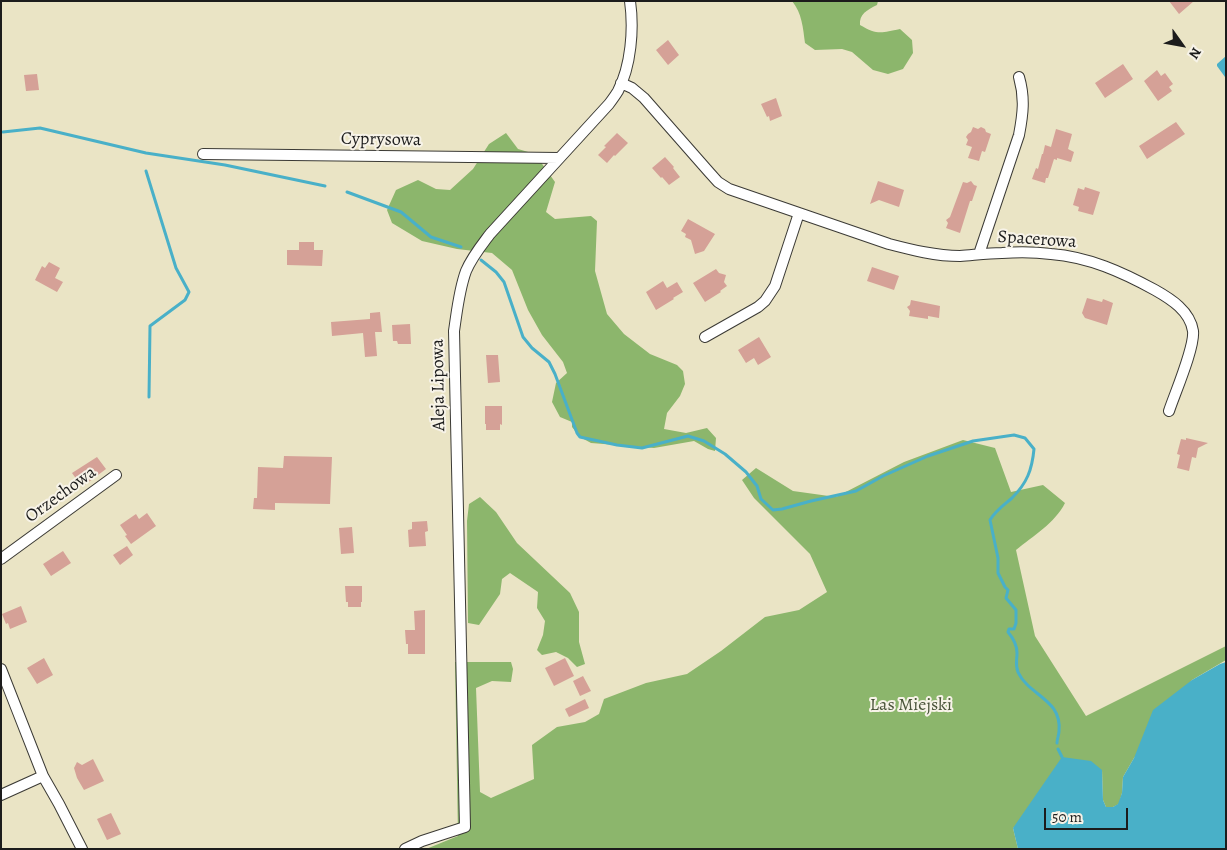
<!DOCTYPE html>
<style>
body{margin:0}
#map{position:relative;width:1227px;height:850px;overflow:hidden;background:#eae4c5;font-family:Alegreya,serif}
canvas{display:block}
.frame{position:absolute;inset:0;border:2px solid #1c1c1c;pointer-events:none}
.north{position:absolute;left:1157px;top:20px;width:50px;height:50px;-webkit-text-stroke:4px #f7f3e8;paint-order:stroke;rotate:122deg;font-size:14px;font-weight:700;line-height:20px;text-align:center;color:#1c1c1c}
.north::after{content:'';display:block;margin:auto;width:18px;height:22px;background:#1c1c1c;clip-path:polygon(50% 0,100% 100%,50% 72%,0 100%)}
.scale{position:absolute;left:1044px;top:808px;width:84px;height:22px;box-sizing:border-box;border:2px solid #1c1c1c;border-top:0;padding-left:6px;font-size:15px;line-height:18px;white-space:nowrap;color:#1c1c1c;-webkit-text-stroke:4px #f7f3e8;paint-order:stroke}
</style>
<div id="map">
<canvas width="1227" height="850"></canvas>
<div class="frame"></div>
<div class="north">N</div>
<div class="scale">50 m</div>
</div>
<script>
const ctx = document.querySelector('canvas').getContext('2d');
ctx.lineJoin = 'round';
function fillPath(path, color) { ctx.fillStyle = color; ctx.fill(path, 'evenodd'); }
function trace(path, color, width, dash) { ctx.strokeStyle = color; ctx.lineWidth = width; ctx.lineCap = dash ? 'butt' : 'round'; ctx.setLineDash(dash || []); ctx.stroke(path); }
function write(font, color, halo, rows, align = 'center') {
  ctx.font = font + ' Alegreya,serif'; ctx.lineWidth = 4; ctx.setLineDash([]); ctx.textBaseline = 'middle'; ctx.strokeStyle = halo; ctx.fillStyle = color; for (const [text, x, y, turn = 0] of rows) {
    ctx.save(); ctx.translate(x, y); ctx.rotate((+turn || 0) * Math.PI / 180); ctx.textAlign = isNaN(turn) ? turn : align; if (halo) ctx.strokeText(text, 0, 0); ctx.fillText(text, 0, 0); ctx.restore();
  }
}
fillPath(new Path2D(`
 M792,1H878L877,5C867,10 859,14 860,25C877,35 881,33 900,29L912,40L913,53L903,69L888,74L873,70L852,52L842,49L815,50L805,43C803,28 802,13 792,1Z
 M506,133L518,149L535,154L555,182L546,212L555,219L591,216L597,221L595,271L607,314L624,334L650,354L677,365L683,371L685,384L680,396L667,413L664,429L686,433L707,428L716,438L715,451L708,449L694,441L654,448L591,443L580,437L572,427V422L560,417L552,402L556,383L567,373L563,362L542,335L528,310L512,270L492,253L457,249L422,241L392,223L387,210L396,190L418,180L436,189L450,190L473,169L489,144Z
 M963,440L995,448L1011,492L1043,485L1065,503C1055,523 1033,536 1016,550L1035,636L1086,716L1226,646V660L1192,680L1134,758L1123,777L1122,793L1119,804L1113,807H1106L1103,800L1102,770L1013,828L1018,849H426L458,836L455,662H511L513,669L511,682L492,681L476,688L480,792L491,798L534,779L532,745L557,727L585,722L599,714L604,699L646,683L687,674L721,651L765,617L799,610L827,592L810,554L754,498L742,480L756,468L793,491L836,497L904,462Z
 M480,497L496,512L517,543L570,593L579,612V642L585,664L577,667L568,658L556,652L542,655L537,650L543,635L545,621L537,608L538,592L510,573L502,579L500,594L479,625L468,623L467,521L469,504Z`), '#8cb66c');
fillPath(new Path2D(`
 M1226,56V81L1225,77L1217,66V64Z
 M1226,662V849H1018L1013,828L1062,757L1091,761L1102,770L1103,800L1106,807H1113L1118,804L1122,793L1123,777L1134,758L1153,710L1192,680L1220,664Z`), '#49b0c8');
trace(new Path2D(`
 M3,132L40,128L146,153L225,165L325,186
 M146,171L176,268L189,292L185,300L150,326L149,397
 M347,192L401,212L431,237L461,247
 M481,260L496,272L504,282L523,337L532,348L549,362L555,374L577,433L580,437L617,445L642,448L688,436L704,441L725,454L746,472L757,486L761,499L773,510L782,509L811,501L856,491L883,476L928,456L973,441L1014,435L1025,438L1034,449C1032,470 1027,483 1012,498C1004,505 996,510 990,520L998,558V573L1005,587L1008,590L1006,598L1016,610V623L1014,629H1009L1008,632C1013,638 1017,645 1017,653C1017,661 1015,664 1018,672C1029,696 1062,699 1059,731C1059,735 1057,739 1057,743
 M1058,749L1062,757`), '#49b0c8', 3);
fillPath(new Path2D(`
 M1169,1H1194L1179,14Z
 M668,40L679,55L668,65L656,50Z
 M1123,64L1133,79L1105,98L1095,83Z
 M1157,70L1161,76L1165,73L1173,84L1169,87L1172,91L1158,101L1144,81Z
 M37,74L39,90L26,91L24,75Z
 M776,98L782,116L770,121L769,116L767,117L761,104Z
 M1176,122L1185,134L1147,159L1139,146Z
 M973,127L978,129L981,127L985,129L986,132L991,134L985,152L982,151L979,161L968,158L972,147L966,145L968,140L966,137L968,134L971,132Z
 M1056,129L1072,134L1068,149L1074,152L1071,162L1057,158V160L1054,159L1048,178H1046L1045,183L1032,179L1036,168L1038,169L1042,154H1043L1045,145L1051,147Z
 M617,133L628,143L615,156L614,155L607,163L598,155L606,147L604,146Z
 M665,157L674,167L673,168L680,177L669,185L662,177L661,178L652,168Z
 M878,181L904,190L899,207L879,200L870,204Z
 M971,181L974,185L977,186L972,201H970L960,233L946,228L948,223L946,220L950,217L963,182L967,183Z
 M1085,187L1100,192L1093,215L1078,211L1079,207L1073,205L1078,188L1084,190Z
 M688,219L715,234L704,251L695,254L691,240L685,237L686,234L681,231Z
 M299,242H314V250H323L322,266L287,265V250H299Z
 M49,262L60,268L55,278L63,282L57,292L35,280L42,266L45,268Z
 M872,267L899,276L894,290L867,281Z
 M716,269L719,273L726,275L724,282L727,286L720,291L721,292L705,302L693,283Z
 M663,281L667,288L677,282L683,292L673,298L674,299L656,310L646,292Z
 M1087,298L1102,302L1103,299L1113,303L1107,325L1085,318L1082,313Z
 M911,300L940,306L939,318L928,316V319L909,316L910,311L907,307L910,305Z
 M380,312L382,332H375L377,356L365,357L363,333L332,336L331,322L370,319V313Z
 M410,324L411,344H398L397,341H393L392,325Z
 M759,337L771,357L758,365L754,358L746,363L738,350Z
 M486,355H498L500,382L488,383Z
 M485,406H502V425L500,424V430H486V424H485Z
 M1186,438L1208,443L1198,448L1196,458L1192,457L1189,471L1177,468L1180,455L1177,454L1181,439L1186,440Z
 M284,456L332,457L330,504L275,503V510L253,509L254,498H257L258,467L283,468Z
 M97,457L106,469L82,487L72,473Z
 M147,513L156,526L131,544L125,536L127,535L120,525L136,514L139,519Z
 M427,521L428,531L425,532L426,546L409,547L408,530L412,529V522Z
 M352,527L354,553L341,554L339,528Z
 M127,546L133,555L120,565L113,555Z
 M63,551L71,563L51,576L43,564Z
 M345,586H362V602H361V607H348V602H346Z
 M21,606L27,622L10,629L8,623L6,624L2,614Z
 M425,610V654H408V644H406L405,630H415L414,611Z
 M44,658L53,675L37,684L27,668Z
 M565,658L574,676L554,686L545,668Z
 M583,676L591,691L580,696L573,681Z
 M585,699L589,708L569,717L565,709Z
 M93,759L104,781L84,790L77,778L74,768L77,762L82,765Z
 M111,813L121,834L107,840L97,819Z`), '#d5a197');
const street = new Path2D(`
 M621,83L632,88L644,98L709,172L718,182L729,189L889,244C912,250 936,256 960,256C974,255 988,253 1002,253C1018,252 1035,252 1051,254C1089,257 1122,272 1155,290C1171,299 1190,311 1193,331C1195,347 1175,393 1169,411
 M203,154L559,158
 M979,254L1019,135C1023,114 1025,98 1019,77
 M705,337L758,307L765,301L775,286L799,213
 M1,559L116,475
 M1,669L43,776
 M1,795L43,776L59,804L82,849
 M405,849L422,841L465,827L454,331C457,311 459,290 466,271C472,257 481,246 490,234L609,104C612,100 615,96 618,91C631,66 634,29 630,1`);
trace(street, '#3b3a35', 12);
trace(street, '#fff', 10);
write('18px', '#1c1c1c', '#f7f3e8', [
 ["Cyprysowa",381,140,1],
 ["Spacerowa",1037,240,4],
 ["Aleja Lipowa",439,385,-91],
 ["Orzechowa",61,495,-36]
]);
write('18px', '#495339', '#f7f3e8', [
 ["Las Miejski",911,706]
]);
</script>
